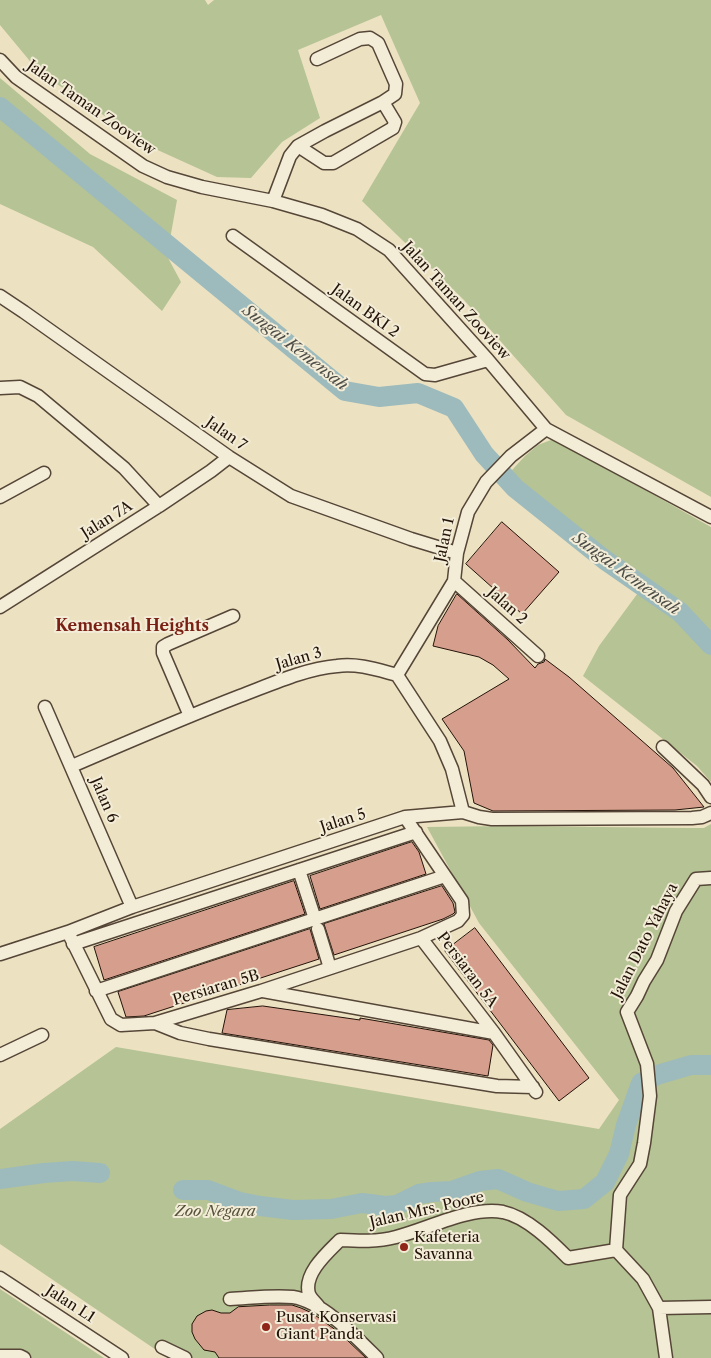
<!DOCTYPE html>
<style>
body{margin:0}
canvas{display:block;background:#ece1c1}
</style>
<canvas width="711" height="1358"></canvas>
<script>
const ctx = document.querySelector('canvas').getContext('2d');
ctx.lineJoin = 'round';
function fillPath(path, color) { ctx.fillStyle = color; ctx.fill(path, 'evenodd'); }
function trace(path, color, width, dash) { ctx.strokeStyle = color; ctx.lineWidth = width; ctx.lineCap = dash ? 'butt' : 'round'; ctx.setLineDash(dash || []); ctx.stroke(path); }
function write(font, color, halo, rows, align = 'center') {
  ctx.font = font + ' "Libre Caslon Text",serif'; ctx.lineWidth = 4; ctx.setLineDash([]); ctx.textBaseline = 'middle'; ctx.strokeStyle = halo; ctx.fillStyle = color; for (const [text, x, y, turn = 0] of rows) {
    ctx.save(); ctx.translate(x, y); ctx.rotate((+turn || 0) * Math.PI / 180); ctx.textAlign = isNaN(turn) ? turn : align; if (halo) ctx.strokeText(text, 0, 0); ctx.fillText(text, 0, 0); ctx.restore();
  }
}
fillPath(new Path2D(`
 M0,0H205L208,5L214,0H711V497L566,415L464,300L362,201L420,103L381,15L298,50L320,118L282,142L251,178L217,177L151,147L39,72L0,25Z
 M0,78L90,154L177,200L167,256L181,282L162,311L93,247L0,204Z
 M551,440L562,442L572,449L711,527V782L697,766L583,676L599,646L646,582L550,519L502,481L525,456L538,445Z
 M711,824V1358H168L0,1244V1129L116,1047L599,1129L619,1100L479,923L427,827L509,826L691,828H704Z
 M0,1289L104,1358H0Z`), '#b6c394');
trace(new Path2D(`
 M0,107L345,391L379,397L418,393L454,408L484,454L515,488L605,560L680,612L711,645
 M0,1179L44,1173L73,1171L100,1173
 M183,1190H208L240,1202L260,1206L293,1210L331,1209L362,1203L385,1206L397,1205L419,1194L432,1192L452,1191L480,1181L498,1179L527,1192L558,1201L584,1199L605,1182L619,1154L626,1125L641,1083L657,1075L691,1065H711`), '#9dbbbc', 20);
const building = new Path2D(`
 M502,522L559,572L522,614L466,564Z
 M457,594L508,640L535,668L538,664L544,662L545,659L569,677L673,768L704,807L675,810L493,811L474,803L464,751L442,719L509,679L493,665L479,657L433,646L438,626Z
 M412,842L419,852L426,874L320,909L310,876Z
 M294,881L305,914L104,980L94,947Z
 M442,886L453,903L455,912L453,914L443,919L334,955L324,924Z
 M475,928L589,1078L559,1101L445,951Z
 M310,929L319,959L144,1016L126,1017L118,992Z
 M263,1006L360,1020V1018L489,1040L493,1045L488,1076L222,1033L227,1010Z
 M270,1305H292L301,1308L312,1313L333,1328L344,1337V1340H347L366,1358H219L215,1352L204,1350L195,1339L192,1332V1324L197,1316L206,1311L212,1310L221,1313H230L238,1307Z`);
fillPath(building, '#d69e8c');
trace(building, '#231309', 1);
const minor = new Path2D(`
 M0,60L16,77L143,166L167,177L202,187L273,201L322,215L357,229L389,250L488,360L546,429L711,517
 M298,146L324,163H333L393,128L395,122L383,102
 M273,201L290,156L298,146L325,131L383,102L395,94L396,84L378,43L370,38L360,39L317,59
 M233,236L425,374L435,375L488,360
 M0,296L24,312L229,457L291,496L411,539L457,553
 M0,388L20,387L38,396L124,468L159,506
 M0,497L44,473
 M454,581L538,656
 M0,607L159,506L211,471L229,457
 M397,675L454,581L457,553L468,512L486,482L511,456L546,429
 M45,707L132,907
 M190,716L163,653V647L168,644L233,616
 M663,747L703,785L711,797
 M72,766C128,742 183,718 240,696C272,684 304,669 337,666C358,663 378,670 397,675L440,741L452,769L463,812
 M299,870L315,919
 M318,929L330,968
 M68,932L111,1019L121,1025L155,1023L261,991L421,938L458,921L463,915L462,901L405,817
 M421,938L494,1033L536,1092
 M73,944L416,832
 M0,954L68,932L132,907L405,817L463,812L479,817L492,819L692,818L702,817L711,813
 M96,991L445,876
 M263,991L494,1033
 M155,1023L180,1033L209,1039L497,1086L533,1087
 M0,1055L42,1035
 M0,1278L122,1358
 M230,1299C251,1298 272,1295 293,1297C322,1301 357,1338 377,1358
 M319,1307C316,1303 311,1299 309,1294C303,1274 327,1253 340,1240C359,1241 377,1242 396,1237C428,1229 470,1206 503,1212C527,1217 552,1242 568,1258L616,1250
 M659,1308L711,1307
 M162,1347L185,1358
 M0,1356H20L24,1358
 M666,1358L659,1308L643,1279L616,1250L620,1195L640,1164L644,1143L650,1096L647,1064L627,1012L637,996L644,981L657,960L676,911L696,879L711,878`);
trace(minor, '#554637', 15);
trace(minor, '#f3ecd7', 12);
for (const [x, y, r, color] of [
 [404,1247,5,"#8f2418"],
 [266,1327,5,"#8f2418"]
]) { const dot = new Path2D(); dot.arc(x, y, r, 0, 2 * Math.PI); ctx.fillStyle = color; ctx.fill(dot); trace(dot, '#f3ecd7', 2); }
write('15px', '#231309', '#f3ecd7', [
 ["Jalan Taman Zooview",91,108,35],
 ["Jalan Taman Zooview",456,301,48],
 ["Jalan BKI 2",365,311,36],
 ["Jalan 7",226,434,35],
 ["Jalan 7A",107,520,-32],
 ["Jalan 1",445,540,-78],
 ["Jalan 2",507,606,42],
 ["Jalan 3",299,659,-16],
 ["Jalan 6",104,800,67],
 ["Jalan 5",343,821,-18],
 ["Jalan Dato Yahaya",645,941,-63],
 ["Persiaran 5A",467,970,53],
 ["Persiaran 5B",216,988,-17],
 ["Jalan Mrs. Poore",427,1210,-13],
 ["Jalan L1",70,1304,33]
]);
write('italic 15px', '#56513a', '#f3ecd7', [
 ["Zoo Negara",215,1212]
]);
write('15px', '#231309', '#f3ecd7', [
 ["Kafeteria",414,1238],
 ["Savanna",414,1255],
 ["Pusat Konservasi",276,1318],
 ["Giant Panda",276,1335]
], 'left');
write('italic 16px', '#4e4e48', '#f3ecd7', [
 ["Sungai Kemensah",295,348,38],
 ["Sungai Kemensah",626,574,36]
]);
write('bold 16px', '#7a1f14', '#f3ecd7', [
 ["Kemensah Heights",132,626]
]);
</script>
